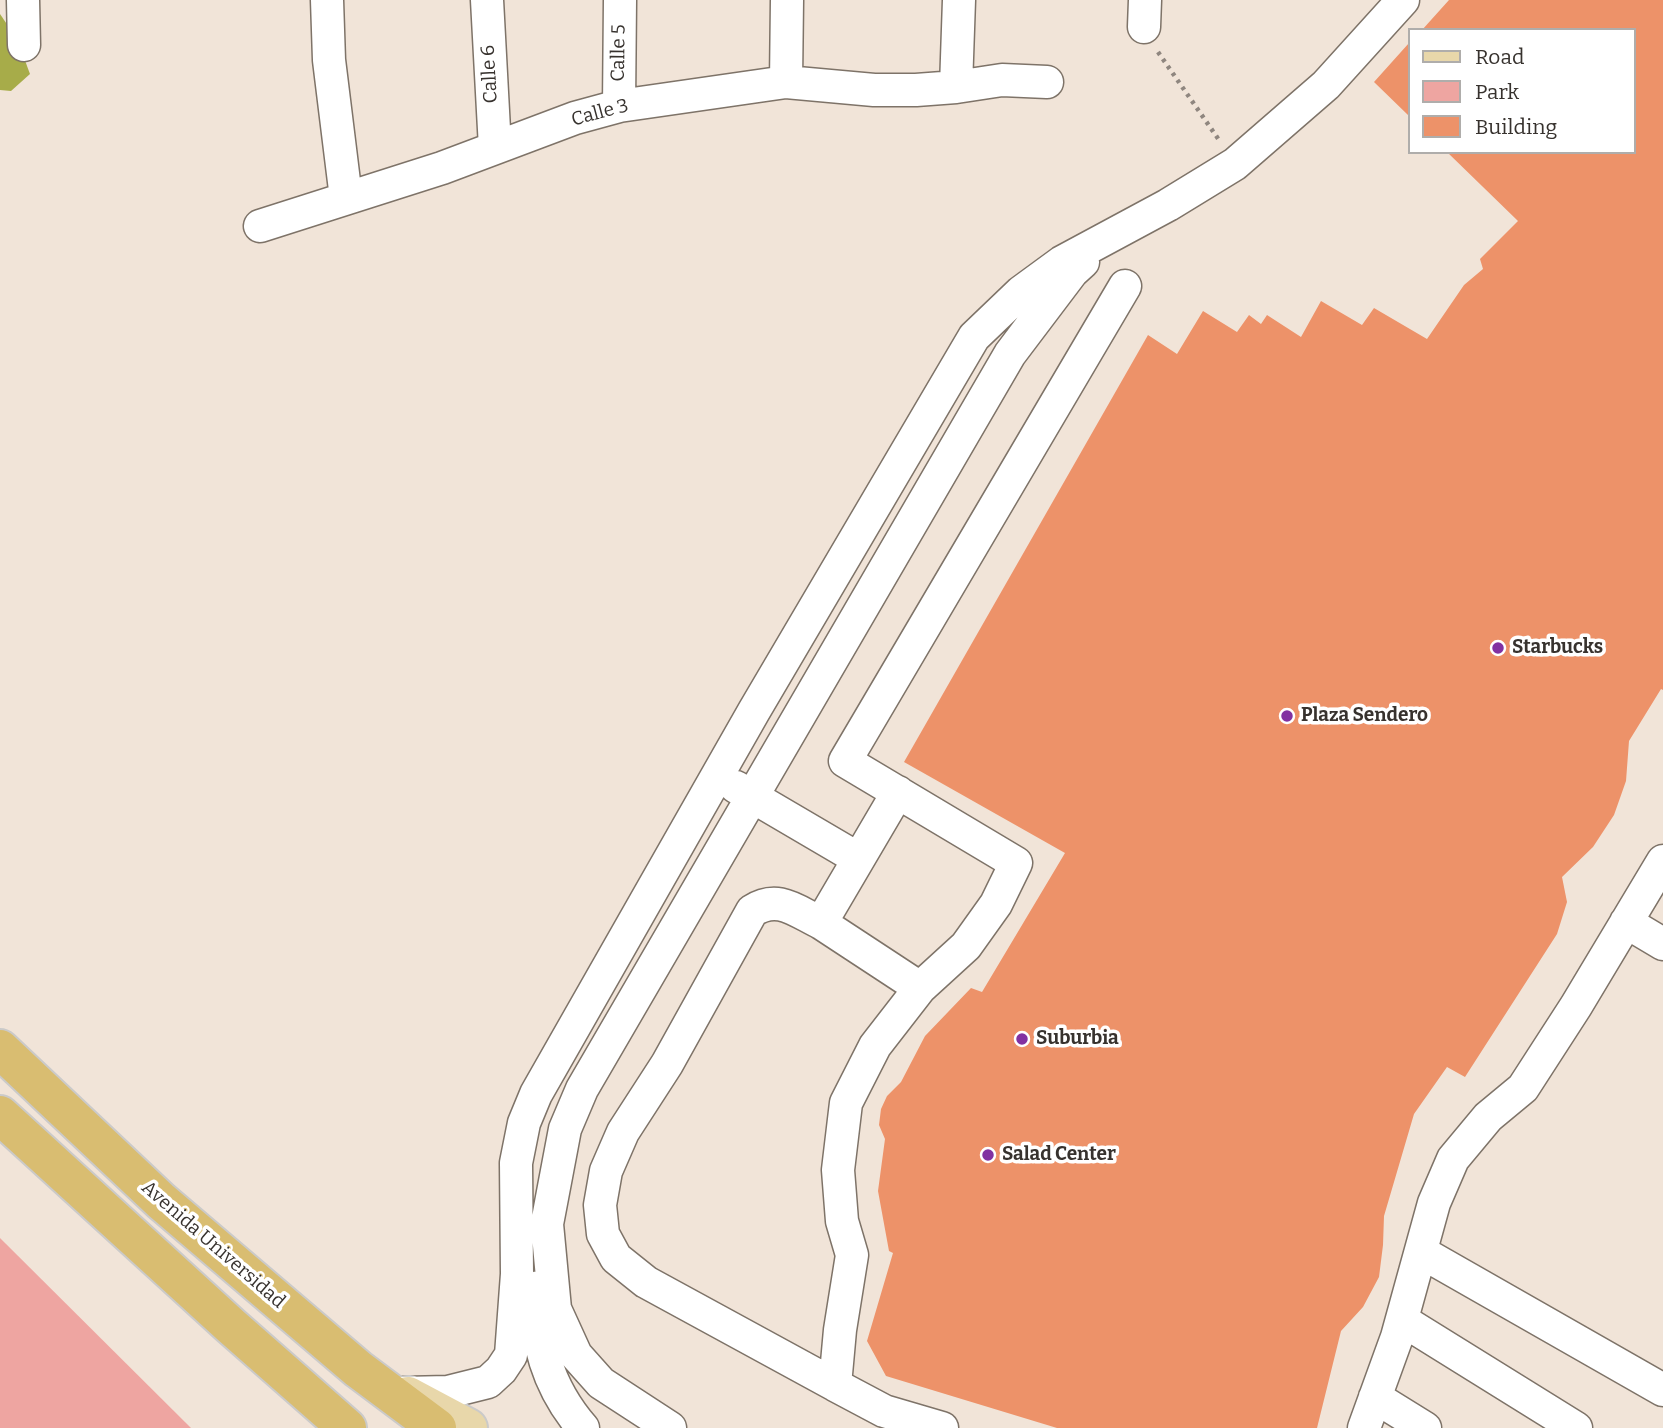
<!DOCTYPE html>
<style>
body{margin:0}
#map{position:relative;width:1663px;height:1428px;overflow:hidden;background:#f1e4d8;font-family:Bitter,serif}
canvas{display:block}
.legend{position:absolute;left:1408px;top:28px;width:228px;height:126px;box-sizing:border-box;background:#fff;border:2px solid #afadab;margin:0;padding:9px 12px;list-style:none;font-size:21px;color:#37322e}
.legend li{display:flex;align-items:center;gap:14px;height:35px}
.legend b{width:35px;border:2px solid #afadab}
</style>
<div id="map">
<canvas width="1663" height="1428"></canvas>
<ul class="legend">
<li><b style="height:9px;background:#e8d7aa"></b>Road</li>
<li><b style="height:19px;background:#eea5a1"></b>Park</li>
<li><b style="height:19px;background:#ed9269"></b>Building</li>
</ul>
</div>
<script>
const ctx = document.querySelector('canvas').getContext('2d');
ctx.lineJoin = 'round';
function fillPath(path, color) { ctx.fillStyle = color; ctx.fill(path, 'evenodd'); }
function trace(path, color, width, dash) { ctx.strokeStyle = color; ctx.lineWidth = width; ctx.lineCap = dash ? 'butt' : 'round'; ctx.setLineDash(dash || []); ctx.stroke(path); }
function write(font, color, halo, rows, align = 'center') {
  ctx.font = font + ' Bitter,serif'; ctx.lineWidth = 7; ctx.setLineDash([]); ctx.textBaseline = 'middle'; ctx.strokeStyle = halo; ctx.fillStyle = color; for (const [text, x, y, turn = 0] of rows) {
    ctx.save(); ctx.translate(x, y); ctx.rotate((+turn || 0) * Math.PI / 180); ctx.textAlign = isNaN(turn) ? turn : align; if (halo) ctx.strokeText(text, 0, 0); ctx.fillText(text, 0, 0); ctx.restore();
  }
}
fillPath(new Path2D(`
 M0,1238L191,1428H0Z`), '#eea5a1');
fillPath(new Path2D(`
 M0,14L17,39L30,74L11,91L0,90Z`), '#a7ac49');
fillPath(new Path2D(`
 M1449,0H1663V690L1661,689L1629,741L1626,781L1614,815L1593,847L1562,877L1567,902L1557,934L1465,1077L1447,1067L1414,1114L1384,1216L1383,1245L1379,1277L1363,1307L1341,1331L1317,1428H1057L886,1376L867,1341L893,1253L889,1251L878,1191L885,1139L879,1125L881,1109L887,1096L901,1082L925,1036L971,988L982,992L1065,853L904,762L1148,335L1177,354L1203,311L1237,332L1249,315L1261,324L1267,315L1301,337L1321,301L1362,325L1374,308L1427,339L1464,285L1483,269L1480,259L1518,221L1447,152H1633V30H1422Z
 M1409,43V116L1374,82Z`), '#ed9269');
const minor = new Path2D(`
 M23,0L24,45
 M327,0L329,60L346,198
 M487,0L495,148
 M1144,27L1145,0
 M786,82L787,0
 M956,87L1002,80L1047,82
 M619,106L620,0
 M260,226L442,168L575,118L619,106L786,82L874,90H916L956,87L959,0
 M736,787L857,858
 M898,792L821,923L920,988
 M1626,922L1663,944
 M821,923C796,911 778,894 752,911L667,1064L623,1132L606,1171L600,1205L603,1234L616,1258L646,1282L835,1385
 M1421,1252L1663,1390
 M539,1287C532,1338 549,1389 583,1428
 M1402,1320L1576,1428
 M403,1393L448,1392L488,1382L501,1370L511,1355L517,1274L516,1163L524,1123L536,1094L754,711L974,337L1021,292L1062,262L1168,205L1235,164L1326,85L1403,0
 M1375,1397L1425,1428
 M670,1428L601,1383L576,1355L555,1309L547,1224L565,1129L582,1089L1010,354L1072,272L1083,262
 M942,1428L884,1411L835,1385L840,1330L852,1255L842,1221L838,1170L846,1103L875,1046L920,988L966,946L996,904L1016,863L845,761L1125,286
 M1364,1428L1397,1337L1434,1203L1453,1159L1488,1117L1523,1088L1576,1006L1663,861`);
const major = new Path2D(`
 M408,1396L468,1428`);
const highway = new Path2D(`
 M0,1049L161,1201L358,1369L437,1428
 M0,1115L231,1326L347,1428`);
trace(minor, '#7e7368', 35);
trace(major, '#cbcac9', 42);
trace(highway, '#cbcac9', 42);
trace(new Path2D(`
 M1158,52L1219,140`), '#8f867f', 4.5, [3.5, 5]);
trace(minor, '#fff', 32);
trace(major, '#e8d7aa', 38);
trace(highway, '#d9bd71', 38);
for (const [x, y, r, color] of [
 [1498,648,7,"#8231a1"],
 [1287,716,7,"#8231a1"],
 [1022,1039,7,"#8231a1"],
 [988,1155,7,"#8231a1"]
]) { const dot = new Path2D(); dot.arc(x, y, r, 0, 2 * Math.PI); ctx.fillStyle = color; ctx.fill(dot); trace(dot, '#fff', 2.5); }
write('19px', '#37322e', '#fff', [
 ["Calle 5",619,53,-89],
 ["Calle 6",490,74,-93],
 ["Calle 3",600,113,-15],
 ["Avenida Universidad",213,1245,41]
]);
write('bold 19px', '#37322e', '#fff', [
 ["Starbucks",1512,648],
 ["Plaza Sendero",1301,716],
 ["Suburbia",1036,1039],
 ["Salad Center",1002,1155]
], 'left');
</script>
